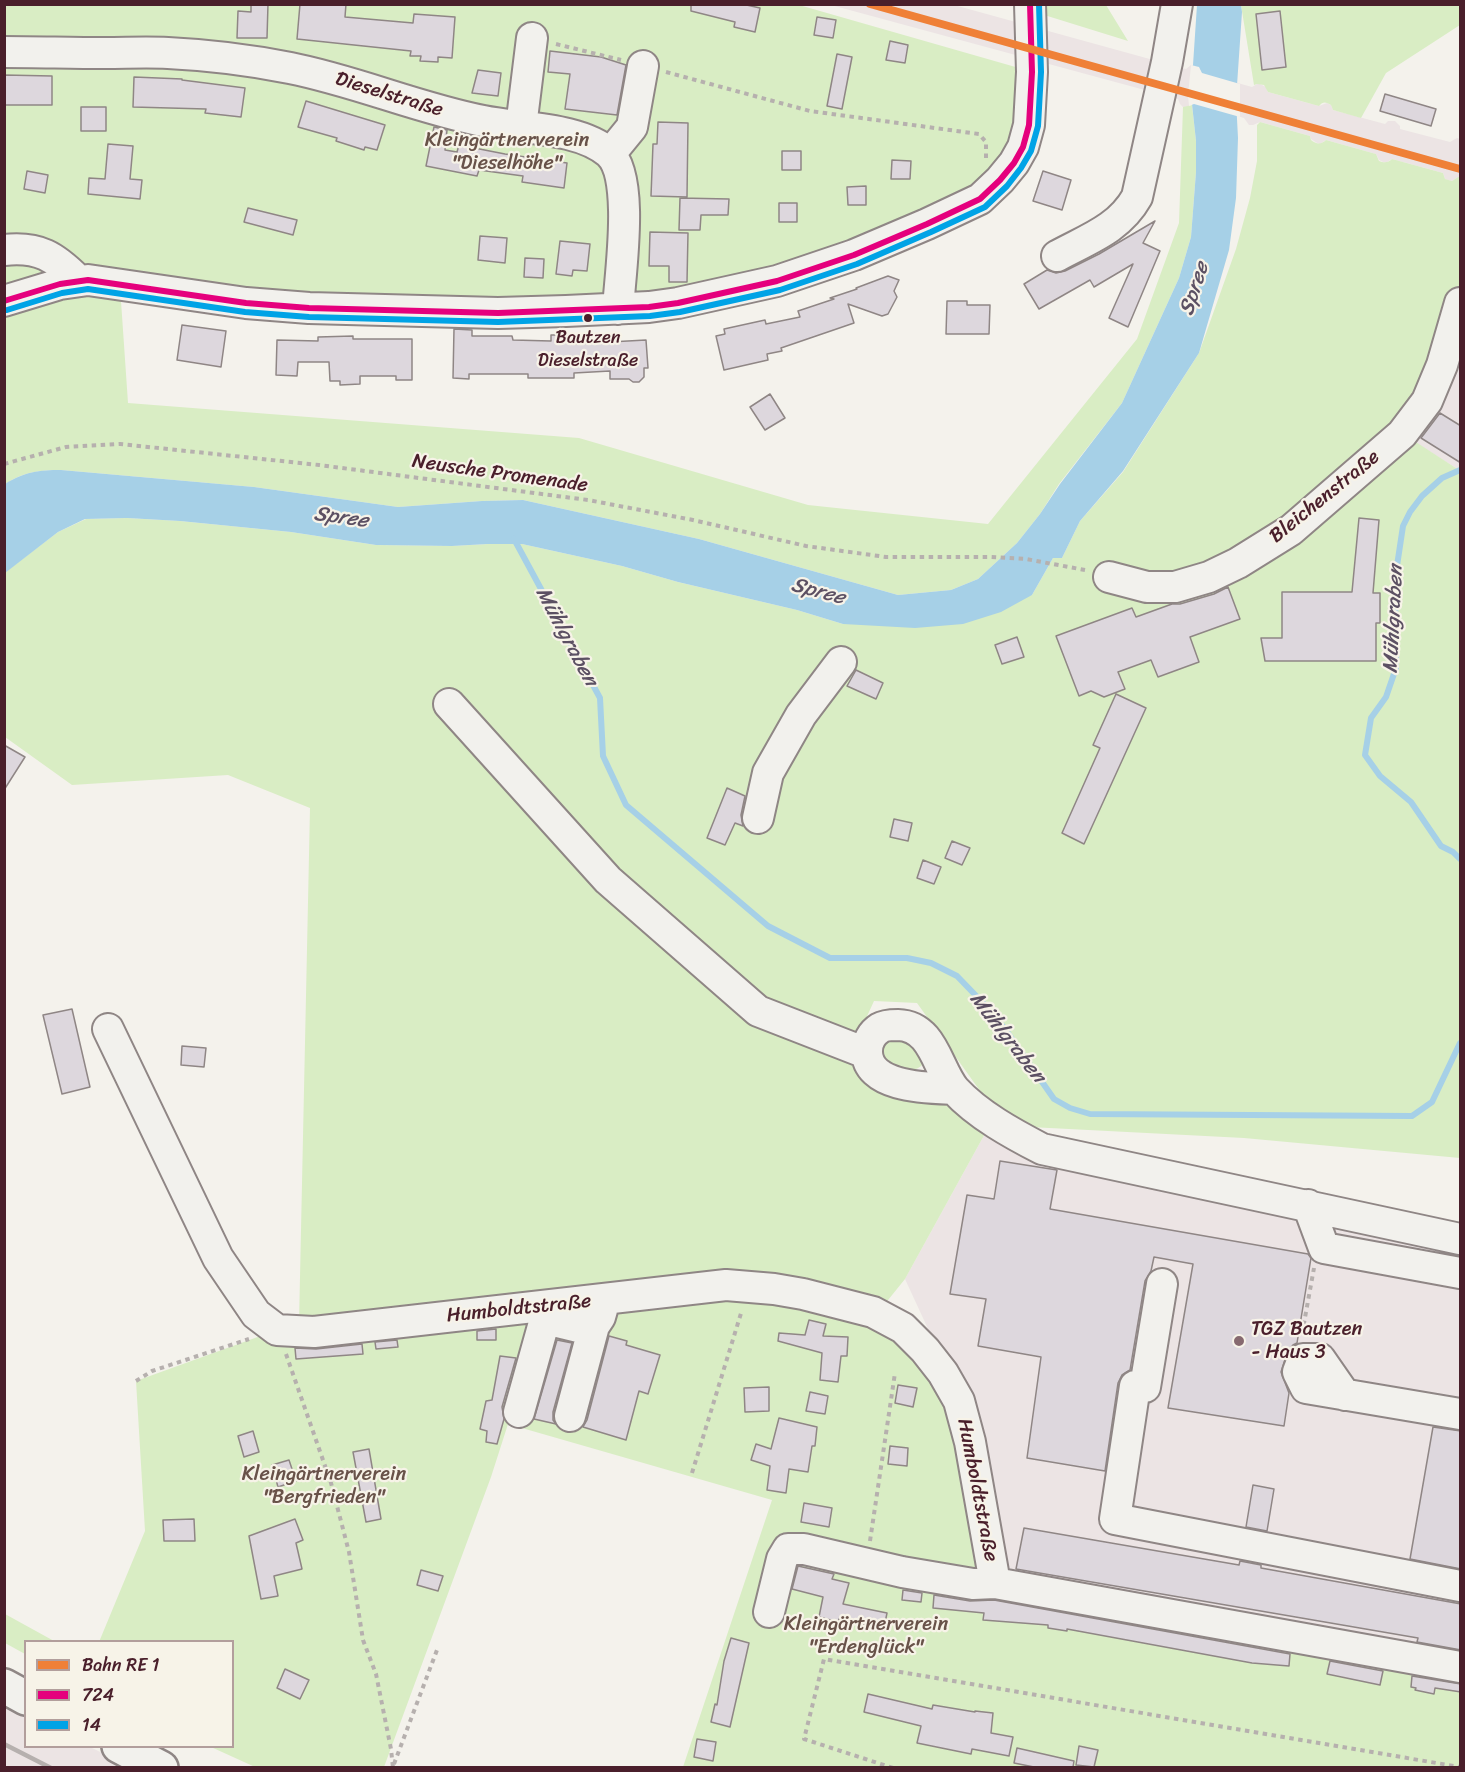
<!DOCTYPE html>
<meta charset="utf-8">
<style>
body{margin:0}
#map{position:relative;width:1465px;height:1772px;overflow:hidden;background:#f4f2ec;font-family:Sriracha,sans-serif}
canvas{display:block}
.frame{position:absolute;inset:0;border:6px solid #4a1f2b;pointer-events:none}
.legend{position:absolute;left:24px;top:1640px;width:210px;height:108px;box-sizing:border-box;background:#f7f3e8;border:2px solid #b29e9c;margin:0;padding:8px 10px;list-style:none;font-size:18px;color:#4a1f2b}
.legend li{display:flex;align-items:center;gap:12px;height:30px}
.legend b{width:30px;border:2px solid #b29e9c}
</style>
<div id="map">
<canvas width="1465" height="1772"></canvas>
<div class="frame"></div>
<ul class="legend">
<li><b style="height:8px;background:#ef8037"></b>Bahn RE 1</li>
<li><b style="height:8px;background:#e5007d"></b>724</li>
<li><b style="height:8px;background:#00a3e6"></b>14</li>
</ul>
</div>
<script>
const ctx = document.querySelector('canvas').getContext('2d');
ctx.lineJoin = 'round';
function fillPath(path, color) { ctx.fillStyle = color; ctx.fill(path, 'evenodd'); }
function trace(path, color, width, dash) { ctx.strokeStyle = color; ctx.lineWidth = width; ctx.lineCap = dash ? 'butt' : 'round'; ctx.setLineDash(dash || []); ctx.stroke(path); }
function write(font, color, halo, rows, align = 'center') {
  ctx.font = font + ' Sriracha,sans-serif'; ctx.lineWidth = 4.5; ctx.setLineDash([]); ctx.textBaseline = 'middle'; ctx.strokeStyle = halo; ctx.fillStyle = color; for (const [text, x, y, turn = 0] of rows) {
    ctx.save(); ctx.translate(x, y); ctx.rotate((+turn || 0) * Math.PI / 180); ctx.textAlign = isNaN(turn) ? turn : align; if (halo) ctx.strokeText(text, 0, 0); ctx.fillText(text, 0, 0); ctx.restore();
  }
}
fillPath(new Path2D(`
 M831,5H954L1186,69L1191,65H1195L1202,73L1252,87L1257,84H1260L1266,87L1268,92L1319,106L1327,103L1331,105L1333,110L1385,124L1388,121H1395L1400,126V129L1450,142L1457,138L1460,139V177H1458L1452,181L1448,180L1445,179L1443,173L1392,159L1387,162H1383L1379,160L1376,154L1326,140L1320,144L1317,143L1311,139L1310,136L1260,122L1253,125H1249L1244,118L1194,103L1187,107H1183L1180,104L1178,99Z
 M1460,303V469L1459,470L1402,434Z
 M987,1130L1460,1250V1656L1016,1577L1004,1559L987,1441L929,1331L905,1279Z
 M4,1703L25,1713L26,1746L90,1747L131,1767H5Z`), '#ece4e4');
fillPath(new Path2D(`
 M4,5H799L1019,68L1020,113L1006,161L976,190L838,249L741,279L647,299L469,303L5,290Z
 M1012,5H1106L1128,41Z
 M1241,5H1460V25L1386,73L1361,118L1333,110L1331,105C1326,102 1323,101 1319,106L1268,92L1264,85L1257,84L1254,85Z
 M1192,105L1196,141V172L1191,237L1179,278L1122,403L1059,484L1040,514L1017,543L978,579L951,590L898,595L699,539L523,500L482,501L398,507L254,487L61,470C40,470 23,472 5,484V307L97,291L121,301L128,403L579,438L808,505L988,524L1137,339L1179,223L1183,107Z
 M1260,122L1310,136L1311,140C1316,144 1321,145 1326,140L1376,154L1379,161C1384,163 1388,163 1392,159L1443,173L1445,179L1452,181L1458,177H1460V303L1402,433L1459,470H1460V1158L1244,1138L1030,1127L983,1095L917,1003L874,1001L847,1060L877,1082L949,1100L987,1130L905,1279L880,1310L830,1288L299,1324L310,808L228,775L72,785L5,737L4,573L58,532L86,519L127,518L180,521L291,532L376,545L452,546L488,544H522L622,566L678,582L797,610L843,624L1032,595L1053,558H1062L1080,521L1123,472L1199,353L1236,249L1250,198L1257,161V125Z
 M887,1038H908L924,1063C914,1076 898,1068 885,1064L881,1048Z
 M739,1292L898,1331L954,1404L990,1592L1460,1675V1767H683L772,1500L508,1424L491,1477L384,1767H255L211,1747L232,1746V1642H99L145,1531L136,1381L277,1330Z
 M4,1614H5L54,1641L26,1642L25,1654L5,1643Z`), '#d9edc4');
fillPath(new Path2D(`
 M1197,5H1241L1242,12L1236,100L1238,138L1236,198L1229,250L1199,353L1123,471L1080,521L1062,558H1053L1032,595L1001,612L963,624L915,628L843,624L797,610L678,582L622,566L522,544H488L452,546L376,545L291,532L180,521L127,518L85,519L58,532L5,573V484C24,472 39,470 61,470L254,487L398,507L482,501L523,500L699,539L898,595L951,590L978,579L1017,543L1040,514L1060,484L1122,403L1179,278L1191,237L1196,172V141L1191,95Z`), '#a6d0e7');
fillPath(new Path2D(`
 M1191,65L1199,67L1202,73L1240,84V117L1194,104L1189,106L1188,95Z`), '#f4f2ec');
trace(new Path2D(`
 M1460,470L1442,478L1422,496L1410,512L1403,526L1395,579L1396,668L1386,697L1371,718L1365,755L1380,776L1411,802L1441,846L1453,852L1460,859
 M514,539L600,698L603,756L626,805L768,926L830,958H907L931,963L957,976L984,1004L1005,1029L1054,1099L1070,1108L1090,1114L1412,1116L1432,1102L1460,1043`), '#a6d0e7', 6);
const building = new Path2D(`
 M251,4H268L267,38H237L238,11L251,12Z
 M300,4H346L345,17L413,23L414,14L455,17L452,58L438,57V62L420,61L421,56H410L411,51L297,39Z
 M691,4H742L760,8L755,32L734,27L735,22L691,11Z
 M1280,11L1286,67L1262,70L1256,14Z
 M817,17L836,20L833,38L814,35Z
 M890,41L908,45L905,63L886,60Z
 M550,51L601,57L626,65L617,115L565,109L570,74L548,72Z
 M837,54L852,57L842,109L827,106Z
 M478,70L501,73L498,96L472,93Z
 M4,75L52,76V105H4Z
 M134,77L182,79V80L245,88L241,117L205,113L206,109L133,107Z
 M1385,94L1436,109L1431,126L1380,111Z
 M306,101L385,125L377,150L365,147L364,150L336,141L337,138L298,127Z
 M81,107H106V131H81Z
 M658,122L688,123L687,197L651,196L653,144H657Z
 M434,127L447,130L445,150L457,152L459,145L505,154L567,163L564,188L522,182L523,176L479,170L477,176L426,166Z
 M108,144L133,146L130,179L142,180L140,199L88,194L89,178L105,179Z
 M782,151H801V170H782Z
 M892,160L911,161L910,179H891Z
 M27,171L48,175L45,193L24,189Z
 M1043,171L1071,180L1062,210L1033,201Z
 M866,186V205H848L847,187Z
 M680,198L729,199L728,215H701L700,230H679Z
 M779,203H797V222H779Z
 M248,208L297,220L293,235L244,222Z
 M1155,221L1143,243L1160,251L1128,327L1109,318L1133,264L1094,287L1090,280L1039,309L1024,284L1047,270L1056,273L1065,271L1099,254Z
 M650,232L688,233L687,282H669V266H649Z
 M480,236L507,238L505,263L478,260Z
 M560,241L590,244L587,271L573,270L572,276L556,274Z
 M525,258L544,259L543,278L524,277Z
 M888,276L899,280L894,291L897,297L888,314L882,316L848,304L854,323L781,348L782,351L767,354L768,360L724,370L716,336L725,334L724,329L765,320L766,324L800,317L798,311L834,299L830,298L857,289L856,288Z
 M947,301H967V305H990L989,334H946Z
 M182,325L226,331L221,367L177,360Z
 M454,329L472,330V336H512L513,340L551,341V335H568V341H573V344L646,340L648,368H644V377L639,382H633L629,379H610V371L574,373V378H528V374H469V379L453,378Z
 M353,336V339H412V380H396V376H360V384L340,385V381H330L329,362H298L297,376L276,375L277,340L318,341V337Z
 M770,394L785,418L765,430L750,407Z
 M1440,413L1461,426V463L1421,438Z
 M1359,518L1379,520L1373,593H1380V623H1376V661H1265L1261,638H1282V592H1352Z
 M1228,587L1240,619L1190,637L1199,662L1158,677L1151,660L1118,672L1125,689L1104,697L1091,691L1079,696L1056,636L1132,608L1136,617L1172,604H1180L1214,594Z
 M1017,637L1024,657L1002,664L995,645Z
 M856,670L883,683L876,699L847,686Z
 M1116,694L1146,708L1084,844L1062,833L1100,748L1093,745Z
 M4,745L25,757L4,790Z
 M727,788L745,796L741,815L743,826L735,823L725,845L707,838Z
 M894,819L912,823L908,841L890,837Z
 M952,841L970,848L962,865L945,858Z
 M923,860L941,867L934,884L917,878Z
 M72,1009L90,1087L62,1094L43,1015Z
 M182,1046L206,1048L204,1067L181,1065Z
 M1000,1161L1057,1170L1050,1209L1308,1254L1311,1258L1297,1343L1293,1345L1287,1353L1281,1372L1289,1393L1284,1426L1168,1408L1193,1264L1154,1257L1151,1271L1145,1281L1130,1370L1122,1375L1118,1383L1105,1471L1027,1458L1041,1357L978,1346L986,1299L950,1294L967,1195L994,1199Z
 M809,1320L826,1324L823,1336L848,1337L847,1356H841L838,1382L820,1380L822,1353L778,1341L779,1333L805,1335Z
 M496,1329V1340H477V1331Z
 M609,1336L627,1341L626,1345L660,1355L648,1394L639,1391L626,1440L583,1427L587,1420Z
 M397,1340L398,1347L376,1349L375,1342Z
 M557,1340L572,1343L553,1412V1420L556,1424L534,1419Z
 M362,1344L363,1354L296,1359L295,1348L316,1349Z
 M500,1356L516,1358L502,1407L504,1419L497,1444L486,1442L487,1431L480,1429L486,1401L492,1400Z
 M898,1385L917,1388L913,1407L895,1403Z
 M769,1387V1411L745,1412L744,1388Z
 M810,1392L828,1396L825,1414L806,1411Z
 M779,1418L817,1427L815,1446H812L808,1472L789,1469L786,1493L767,1490L770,1466L751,1460L756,1444L771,1449Z
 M1433,1427L1461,1431V1569L1410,1559Z
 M253,1431L259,1452L244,1457L238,1436Z
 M890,1446L908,1448L907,1466L888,1464Z
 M369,1449L381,1519L366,1522L353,1452Z
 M289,1460L296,1481L278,1487L272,1465Z
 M1253,1485L1274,1489L1267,1531L1246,1527Z
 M804,1503L832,1508L829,1527L801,1522Z
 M194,1519L195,1541H164L163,1520Z
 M295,1519L303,1540L296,1543L302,1569L274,1576L278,1596L261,1599L249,1536Z
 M1024,1528L1239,1565L1240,1561L1261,1565V1568L1461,1604V1650L1417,1642L1418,1638L1016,1569Z
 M798,1566L834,1574L832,1579L849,1583L843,1604L887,1613L884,1628L839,1619L838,1622L819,1617L823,1597L792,1589Z
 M421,1570L443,1576L438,1591L417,1585Z
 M903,1590L922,1593L921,1602L902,1600Z
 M934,1595L970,1601L994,1600L1290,1654L1289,1666L1252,1663L1067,1629V1631L1048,1628V1625L983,1620L984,1613L933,1608Z
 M731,1638L749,1643L730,1727L711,1722L715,1704L717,1705L724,1661Z
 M1330,1661L1383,1671L1380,1685L1327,1674Z
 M285,1669L309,1680L300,1699L277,1688Z
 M1412,1676L1461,1684V1692L1435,1688L1434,1694L1415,1690L1416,1688L1411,1687Z
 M868,1694L932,1709L933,1705L975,1712V1711L993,1713L991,1733L1013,1737L1009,1756L972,1749L971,1754L917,1743L921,1726L864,1712Z
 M697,1739L716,1742L713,1761L694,1757Z
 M1079,1746L1098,1750L1094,1767L1076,1765Z
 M1017,1748L1074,1761L1073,1767H1034L1014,1763Z`);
fillPath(building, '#ddd7dd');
trace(building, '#8f8685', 1.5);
const minor = new Path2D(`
 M4,52C38,52 71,53 105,53C126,53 147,52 168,53C209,55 250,60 290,68C356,81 417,108 483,121C521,129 579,127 609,153C635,177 620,274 618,309
 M521,127L532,38
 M610,154L632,127L643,66
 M4,250C39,246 55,257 78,280
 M1057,256C1088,239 1119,229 1137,197L1167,62L1177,4
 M4,301L60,284L88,280L246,303L309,308L498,313L566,311L649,307L678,303L777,281L854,255L927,224L980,199L1000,180L1014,163L1023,147L1029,125L1032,72L1030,4
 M1109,577L1147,587H1175L1209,577L1238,563L1291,530L1402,434L1427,401L1442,365L1460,303
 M449,704L608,880L758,1011L866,1053
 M758,818L768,773L801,715L841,662
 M108,1029L218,1258L256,1314L277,1330L314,1332L726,1285L774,1289L803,1294L873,1312L903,1328L925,1350L943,1373L959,1401L970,1442L995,1583
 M954,1089C929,1088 866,1088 867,1051C867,1042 872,1033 880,1028C885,1025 892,1025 898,1025C934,1026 937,1069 955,1090C978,1115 1013,1134 1042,1149L1460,1239
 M1308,1205L1324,1248L1460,1273
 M1162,1284L1145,1387L1135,1386L1115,1519L1460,1586
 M1345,1395L1320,1359H1303L1298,1372L1306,1388L1460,1414
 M519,1412L545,1319L582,1328L594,1326
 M570,1416L594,1326L600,1317L602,1310
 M769,1612L782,1559L788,1549H804L902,1572L973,1584L995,1583L1460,1667`);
const major = new Path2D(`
 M4,1686L26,1698
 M119,1746L161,1768`);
trace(minor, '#8f8685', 34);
trace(major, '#8f8685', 38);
trace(new Path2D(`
 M556,44L621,60
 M666,72L810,111L979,134L986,142V158
 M4,464L66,447L120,444L319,465L588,500L693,520L806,546L886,557H990L1026,559L1085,570
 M1302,1334L1314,1268
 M286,1354L331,1483L349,1552L363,1640L376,1674L391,1749L393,1768
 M136,1381L152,1371L249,1339
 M692,1473L742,1310
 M870,1541L895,1373
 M394,1764L437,1650
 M893,1768L804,1739L824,1659L1460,1767`), '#b6b0ae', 4, [4.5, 4.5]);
trace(minor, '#f2f1ed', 30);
trace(major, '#f2f1ed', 33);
trace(new Path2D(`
 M4,1744L51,1768`), '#b6b0ae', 4.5);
trace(new Path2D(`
 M4,301L60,284L88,280L246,303L309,308L498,313L649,307L678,303L777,281L854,255L927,224L980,199L1000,180L1014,163L1023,147L1029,125L1032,72L1030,4`), '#e5007d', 6);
trace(new Path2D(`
 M7,310L62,293L88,289L245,312L309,317L498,322L650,316L680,312L780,290L857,264L931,232L985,207L1007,186L1021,168L1031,151L1038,126L1041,72L1039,4`), '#00a3e6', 6);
trace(new Path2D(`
 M870,4L1460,169`), '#ef8037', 8);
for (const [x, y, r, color] of [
 [588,318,5,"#4a1f2b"],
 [1239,1341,6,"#86696f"]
]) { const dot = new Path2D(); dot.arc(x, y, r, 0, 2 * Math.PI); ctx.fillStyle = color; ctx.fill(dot); trace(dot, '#f7f3e8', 2); }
write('18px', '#4a1f2b', '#f7f3e8', [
 ["Bautzen",588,338],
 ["Dieselstraße",588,361]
]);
write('20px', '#4a1f2b', '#f7f3e8', [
 ["Dieselstraße",389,95,17],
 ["Neusche Promenade",500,474,8],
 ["Bleichenstraße",1325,497,-39],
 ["Humboldtstraße",519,1309,-6],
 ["Humboldtstraße",977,1490,79]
]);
write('20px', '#685249', '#f7f3e8', [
 ["Kleingärtnerverein",507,141],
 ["\"Dieselhöhe\"",507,164],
 ["Kleingärtnerverein",324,1475],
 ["\"Bergfrieden\"",324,1498],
 ["Kleingärtnerverein",866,1625],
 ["\"Erdenglück\"",866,1648]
]);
write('20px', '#4a1f2b', '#f7f3e8', [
 ["TGZ Bautzen",1251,1330],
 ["- Haus 3",1251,1353]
], 'left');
write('italic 21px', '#5c5063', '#f7f3e8', [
 ["Spree",1195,289,-72],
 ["Spree",341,518,8],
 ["Spree",818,592,15],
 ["Mühlgraben",1394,619,-87],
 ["Mühlgraben",566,637,62],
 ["Mühlgraben",1007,1038,52]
]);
</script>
